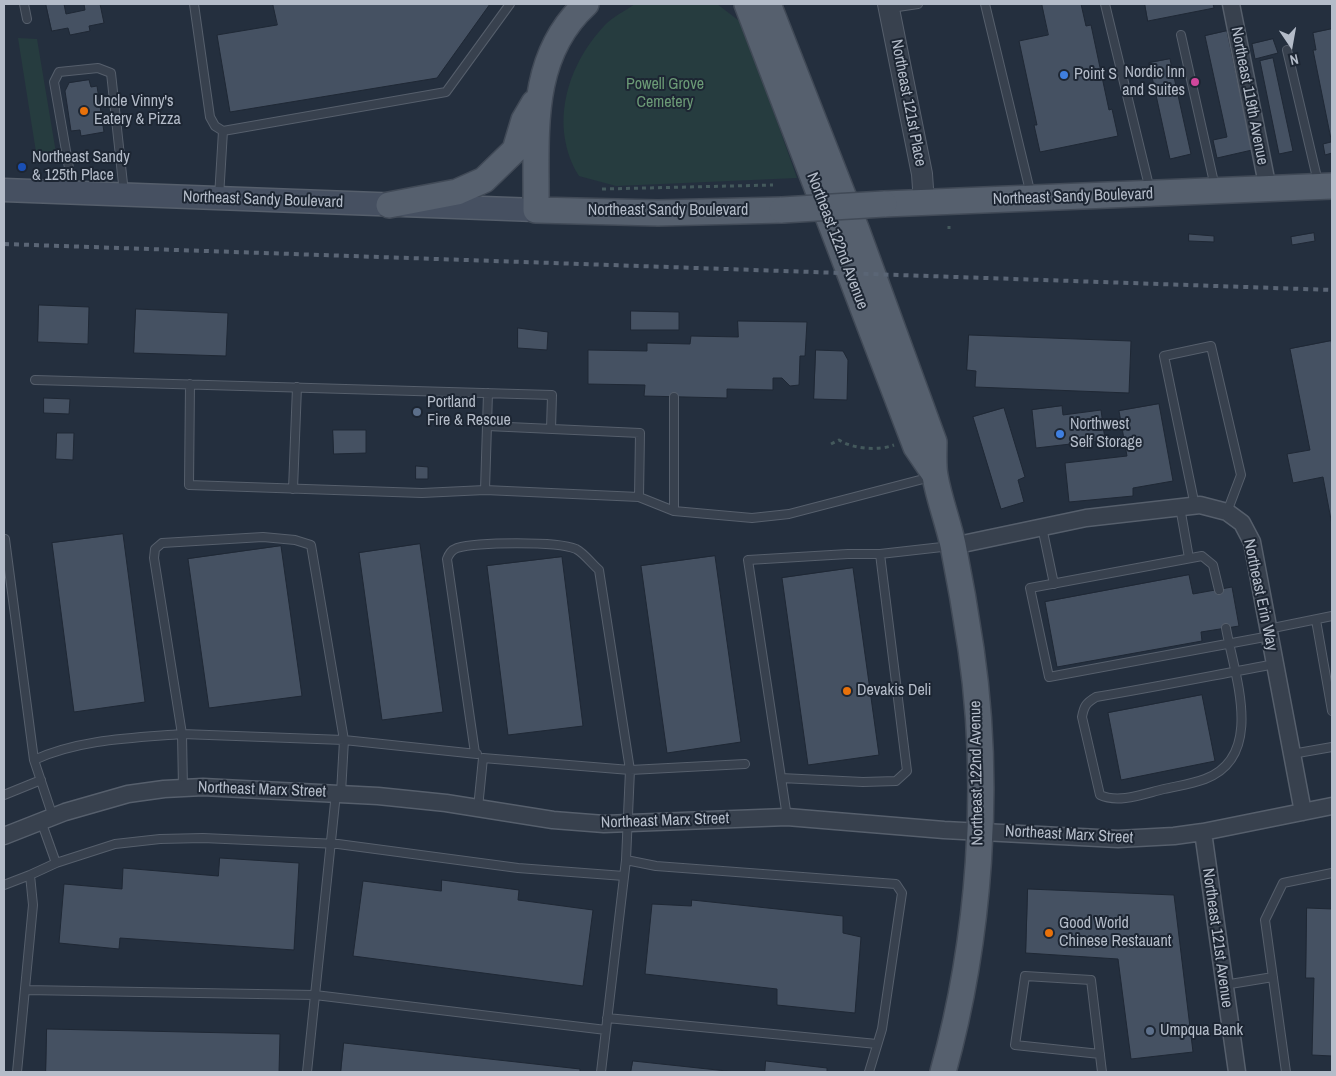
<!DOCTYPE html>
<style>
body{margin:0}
#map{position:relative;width:1336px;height:1076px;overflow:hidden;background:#242f3e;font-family:"Archivo Narrow",sans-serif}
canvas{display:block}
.frame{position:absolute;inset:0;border:5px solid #b4bcc9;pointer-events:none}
.north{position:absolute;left:1266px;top:20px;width:50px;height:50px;-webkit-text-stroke:4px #1d2633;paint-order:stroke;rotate:168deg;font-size:14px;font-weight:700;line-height:20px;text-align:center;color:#b4bcc9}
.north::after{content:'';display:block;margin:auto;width:18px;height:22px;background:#b4bcc9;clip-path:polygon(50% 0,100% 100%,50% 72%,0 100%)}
</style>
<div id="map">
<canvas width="1336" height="1076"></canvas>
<div class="frame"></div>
<div class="north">N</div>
</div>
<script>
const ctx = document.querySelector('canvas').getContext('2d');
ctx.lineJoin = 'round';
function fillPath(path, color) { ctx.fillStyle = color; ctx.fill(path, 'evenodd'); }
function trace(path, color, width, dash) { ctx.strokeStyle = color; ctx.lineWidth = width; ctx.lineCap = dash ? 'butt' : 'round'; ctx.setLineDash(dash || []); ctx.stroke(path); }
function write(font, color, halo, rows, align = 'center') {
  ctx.font = font + ' "Archivo Narrow",sans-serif'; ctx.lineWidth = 4; ctx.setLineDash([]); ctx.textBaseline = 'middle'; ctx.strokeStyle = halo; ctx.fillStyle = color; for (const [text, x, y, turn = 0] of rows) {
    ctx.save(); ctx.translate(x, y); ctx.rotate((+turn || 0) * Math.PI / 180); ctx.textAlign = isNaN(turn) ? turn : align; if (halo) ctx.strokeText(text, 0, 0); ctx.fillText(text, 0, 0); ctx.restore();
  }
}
fillPath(new Path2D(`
 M635,4H717L742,23L797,178L616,186L579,176C549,127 566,67 604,26C612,17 625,11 635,4Z
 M18,38L37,39L56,153L36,152Z`), '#263c3f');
const building = new Path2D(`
 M46,4H64L66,14L85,10L84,4H100L104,23L89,26L90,31L70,35L68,28L52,31Z
 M273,4H490L437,78L230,112L217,35L277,25Z
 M1042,4H1081L1086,26L1091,25L1109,110L1112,109L1118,136L1040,152L1034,125H1037L1019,41L1048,35Z
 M1145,4H1213L1214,8L1148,21Z
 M1332,29V153L1325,155L1323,144L1331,142V139L1313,50H1316L1313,33Z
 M1227,31L1252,150L1217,158L1213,140L1227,137L1205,36Z
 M1273,39L1278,53L1255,59L1252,44Z
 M1273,58L1293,151L1279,154L1260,61Z
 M1170,59L1191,154L1170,159L1149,63Z
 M89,80L91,87L97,86L104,132L81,136L80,130L71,131L65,91L69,83Z
 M1314,233L1315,241L1292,245L1291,237Z
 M1189,234L1214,236V242L1189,241Z
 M39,305L89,307L88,344L38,342Z
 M136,309L228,313L226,356L134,353Z
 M631,311L679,312V330H631Z
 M738,321L807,322L805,356H800L799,385L790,386L782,378H773V390L727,389V398L644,396L645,385L588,384V350L647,351V343L690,344L691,336L738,337Z
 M518,328L548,332L547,350L518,348Z
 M969,335L1131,341L1129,393L975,387L976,371L967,370Z
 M1331,341L1332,345V525L1323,477L1293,483L1287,454L1310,450L1290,349Z
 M816,350L843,351L848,360L847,400L814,399Z
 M44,398L70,399L69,414L44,413Z
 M1159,404L1173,481L1133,488V496L1069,502L1065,463L1127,456L1119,411Z
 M1062,406L1063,415L1101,410L1105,440L1036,448L1032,410Z
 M1004,408L1025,477L1018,480L1024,502L1001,509L973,417Z
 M333,430H366V453L334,454Z
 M57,433H74L73,460L56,459Z
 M416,466L428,467V479H416Z
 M123,534L145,702L74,712L52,543Z
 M420,544L443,712L382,720L359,553Z
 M281,546L302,696L209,708L188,559Z
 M715,556L741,742L667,753L641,566Z
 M562,557L583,726L508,735L487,566Z
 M853,568L879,755L808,765L782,578Z
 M1189,575L1193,594L1232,587L1239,626L1201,632L1202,641L1057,667L1045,602Z
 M1202,695L1215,761L1121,780L1108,713Z
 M220,858L299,863L294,950L120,938L119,949L59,943L64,884L122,889L123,868L218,876Z
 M442,880L519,890L518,900L593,910L583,986L353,956L363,881L441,891Z
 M1028,889L1174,895L1193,1052L1131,1059L1118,959L1026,953Z
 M692,900L843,916V933L861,937L855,1013L777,1005V989L645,974L652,904L691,906Z
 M1307,908L1332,909V1056L1312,1055L1314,978H1306Z
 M47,1029L280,1034L279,1072H46Z
 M344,1043L580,1069V1072H341Z
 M633,1061L736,1072H631Z
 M766,1061L827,1068V1072H765Z`);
fillPath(building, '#455162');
trace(building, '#1f2835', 1);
const service = new Path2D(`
 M24,4L27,19
 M194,4L210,117L215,126L223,131
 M985,4L1031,195
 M1105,4L1150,190
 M891,8L918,4
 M1181,35L1215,187
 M1287,50L1318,182
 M73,191L54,82L59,72L98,68L111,73L124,193
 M219,197L223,131L446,92L510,4
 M35,380L552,395L551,429
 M190,384L189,485L422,493L485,490
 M488,393L485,490L639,497L674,511L752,518L789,514L931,477
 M487,426L640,433L639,497
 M293,489L297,387
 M1195,506L1164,356L1211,346L1241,475L1227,512
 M1180,507L1189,558
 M674,511V397
 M1042,527L1054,584
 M263,537L295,540L311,545L344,740L182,734L154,558L155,549L162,543Z
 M5,539L34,760
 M1219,590L1213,565L1202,556L1030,588L1049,677L1270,636
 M1316,620L1332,711
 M1226,628C1234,674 1266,756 1205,779C1192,784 1177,786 1164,789C1146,793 1119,804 1100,795L1082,717C1084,706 1086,703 1096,697C1156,687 1215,675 1275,664
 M1268,629L1332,616
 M475,753L447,559C449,554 451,550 457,548C477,542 557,541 576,549C584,553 592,564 599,570L630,770L626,860L656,866L896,884L902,893L882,1029L869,1072
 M1292,754L1332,747
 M781,778L863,782L896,781L907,771L880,554
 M341,793L344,740L477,754
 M4,795L41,780
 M478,808L483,758L630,770L745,764
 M53,817L34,760C80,739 133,738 182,734L183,788
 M787,817L748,560L848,554H880L951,546
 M56,863L115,844L160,839L203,838L338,844L518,868L624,876
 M4,885L30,875
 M1224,985L1273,977
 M25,990L315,995L606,1030
 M607,1018L877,1044
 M1100,1054L1015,1045L1025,976L1091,980L1102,1072
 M17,1072L33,905L30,875L56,863L41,821
 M307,1072L336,793
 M601,1072L626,860
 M1286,1072L1265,920L1283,883L1332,873`);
const minor = new Path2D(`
 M1231,4L1268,189
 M953,546L1086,518L1200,505L1227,512L1242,523L1252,542L1303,812
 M1203,832L1237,1072
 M4,836L65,812L128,794L164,789L203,787L378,796L446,803L553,820L604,824L787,817L944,830L1118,839L1174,836L1203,832L1332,806`);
const tertiary = new Path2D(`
 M888,4L922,174L924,203`);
const secondary = new Path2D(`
 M4,190L536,210`);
const primary = new Path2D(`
 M586,4C527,58 537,136 536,210L658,213L782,210
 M747,4L916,447L935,475
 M768,4L857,231L934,442C934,453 933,465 935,476C939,499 948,522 953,545C960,580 966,615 971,649C991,786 980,939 943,1072
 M884,204L1332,186
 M389,205L457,192L484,180L515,150L524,120L534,103`);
trace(service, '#565f6c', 10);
trace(minor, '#565f6c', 19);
trace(tertiary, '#565f6c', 22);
trace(secondary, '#565f6c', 25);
trace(primary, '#414a57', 28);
trace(new Path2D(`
 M602,189L773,185
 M949,229V226
 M831,444L839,440C853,449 878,451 894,445`), '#44595c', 3, [4, 4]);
trace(service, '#38414e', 8);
trace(minor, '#38414e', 16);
trace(tertiary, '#38414e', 20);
trace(secondary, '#465061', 22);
trace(primary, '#56606e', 25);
trace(new Path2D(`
 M4,244L1332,290`), '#5a6575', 4, [5, 5]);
const primaryBridge = new Path2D(`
 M782,210L884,204`);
trace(primaryBridge, '#414a57', 28, []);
trace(primaryBridge, '#56606e', 25);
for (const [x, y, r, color] of [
 [1064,75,5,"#3f7fe0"],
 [1195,82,5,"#d1479c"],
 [84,111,5,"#e8710a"],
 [22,167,5,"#1a4fb4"],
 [417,412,5,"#5c6f8a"],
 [1060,434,5,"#3f7fe0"],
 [847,691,5,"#e8710a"],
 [1049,933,5,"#e8710a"],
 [1150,1031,5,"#5c6f8a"]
]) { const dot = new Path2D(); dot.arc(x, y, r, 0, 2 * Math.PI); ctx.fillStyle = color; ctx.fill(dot); trace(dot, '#1d2633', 2); }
write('16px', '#b4bcc9', '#1d2633', [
 ["Nordic Inn",1185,73,"right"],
 ["and Suites",1185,91,"right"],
 ["Point S",1074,75],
 ["Uncle Vinny's",94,102],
 ["Eatery & Pizza",94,120],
 ["Northeast Sandy",32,158],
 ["& 125th Place",32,176],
 ["Portland",427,403],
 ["Fire & Rescue",427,421],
 ["Northwest",1070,425],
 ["Self Storage",1070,443],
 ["Devakis Deli",857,691],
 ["Good World",1059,924],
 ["Chinese Restauant",1059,942],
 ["Umpqua Bank",1160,1031]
], 'left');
write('16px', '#6b9a76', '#1d2633', [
 ["Powell Grove",665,85],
 ["Cemetery",665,103]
]);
write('16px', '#b4bcc9', '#1d2633', [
 ["Northeast 119th Avenue",1249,96,79],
 ["Northeast 121st Place",908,103,79],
 ["Northeast Sandy Boulevard",1073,197,-2],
 ["Northeast Sandy Boulevard",263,200,2],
 ["Northeast Sandy Boulevard",668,211],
 ["Northeast 122nd Avenue",837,241,69],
 ["Northeast Erin Way",1260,595,78],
 ["Northeast 122nd Avenue",977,773,-91],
 ["Northeast Marx Street",262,790,2],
 ["Northeast Marx Street",665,821,-2],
 ["Northeast Marx Street",1069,835,3],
 ["Northeast 121st Avenue",1217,938,82]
]);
</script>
